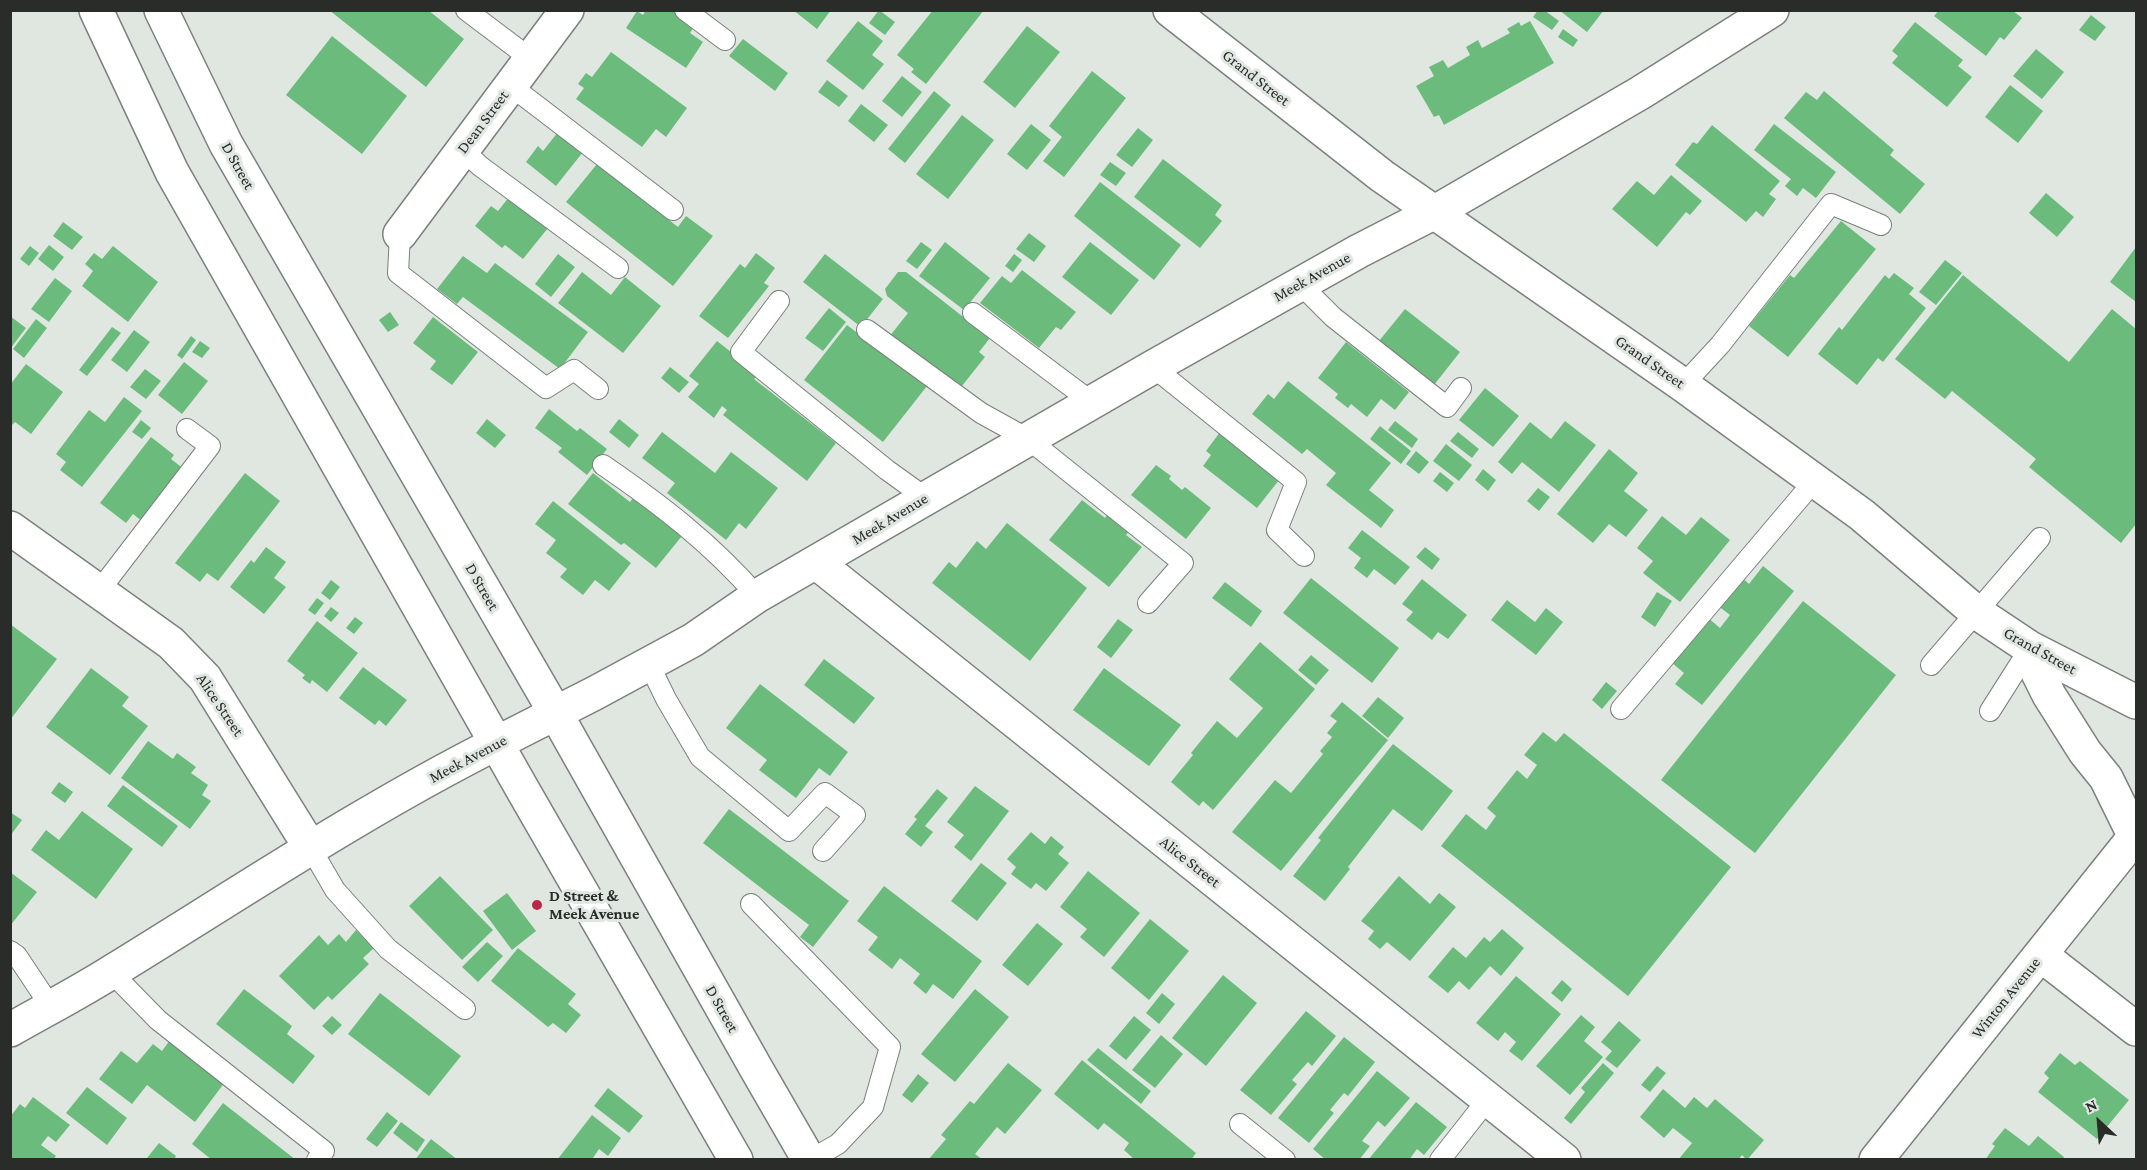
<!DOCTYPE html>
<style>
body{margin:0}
#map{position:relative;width:2147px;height:1170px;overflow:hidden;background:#e0e7e1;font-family:"Crimson Pro",serif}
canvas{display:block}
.frame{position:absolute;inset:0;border:12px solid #2a2c2a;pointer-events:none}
.north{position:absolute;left:2069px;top:1092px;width:60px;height:60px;-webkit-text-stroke:4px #e0e7e1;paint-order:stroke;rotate:334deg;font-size:16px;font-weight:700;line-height:24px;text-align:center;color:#2a2c2a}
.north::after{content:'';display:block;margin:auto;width:21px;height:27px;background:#2a2c2a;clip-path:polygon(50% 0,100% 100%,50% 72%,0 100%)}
</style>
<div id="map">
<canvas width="2147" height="1170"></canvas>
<div class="frame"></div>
<div class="north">N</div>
</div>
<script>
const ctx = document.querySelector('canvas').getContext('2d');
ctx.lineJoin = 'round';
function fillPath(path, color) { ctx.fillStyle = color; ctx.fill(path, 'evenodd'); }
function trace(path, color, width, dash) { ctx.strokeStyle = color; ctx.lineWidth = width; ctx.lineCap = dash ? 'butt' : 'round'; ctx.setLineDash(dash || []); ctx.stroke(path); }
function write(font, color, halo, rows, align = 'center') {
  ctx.font = font + ' "Crimson Pro",serif'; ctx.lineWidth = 6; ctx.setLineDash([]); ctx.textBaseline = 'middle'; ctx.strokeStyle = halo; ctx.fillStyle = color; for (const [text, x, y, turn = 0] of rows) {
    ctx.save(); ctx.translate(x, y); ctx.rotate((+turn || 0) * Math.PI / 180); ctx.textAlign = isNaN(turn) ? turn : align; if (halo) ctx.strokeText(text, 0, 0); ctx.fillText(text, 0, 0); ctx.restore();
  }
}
fillPath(new Path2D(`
 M329,10H428L464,39L426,87Z
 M646,10H673L695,25L690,33L703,42L686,68L626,28L637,11L643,15Z
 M793,10H831L817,29Z
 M879,10L895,22L885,35L869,23Z
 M933,10H984L926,84L911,72L914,69L897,55Z
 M1538,10H1544L1559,21L1552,30L1533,17Z
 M1559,10H1604L1587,32Z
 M1939,10H2012L2022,18L2004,40L2000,37L1986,56L1934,16Z
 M2091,15L2106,27L2095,41L2079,30Z
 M858,21L883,41L872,55L884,64L863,90L826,61Z
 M1530,21L1554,63L1444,125L1439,115L1434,117L1416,86L1434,76L1429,67L1443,60L1448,68L1470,55L1466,47L1478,40L1482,48L1510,33L1507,29L1519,22L1521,26Z
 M1915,22L1963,60L1958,66L1972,77L1947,107L1892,63L1898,56L1892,51Z
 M1027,26L1060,52L1015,108L983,82Z
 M1563,29L1578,40L1573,47L1558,37Z
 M332,36L407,96L362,154L286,95Z
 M743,39L788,73L775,91L729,56Z
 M2036,49L2064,72L2042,99L2013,76Z
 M611,52L687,108L666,137L656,129L642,147L576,99L584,88L578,84L586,73L592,77Z
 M1092,71L1126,98L1064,177L1043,161L1062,137L1049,126Z
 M902,76L922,92L902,117L882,101Z
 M827,80L848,96L839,107L818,92Z
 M2010,85L2043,111L2018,143L1985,117Z
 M934,91L951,105L905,163L888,149Z
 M1824,91L1894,150L1890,155L1925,184L1900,214L1784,118L1806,92L1817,100Z
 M861,104L888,125L874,142L848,121Z
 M962,115L994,140L948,199L916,174Z
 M1031,124L1051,140L1027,170L1007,154Z
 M1774,124L1836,172L1816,198L1803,188L1797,196L1785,186L1791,179L1754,150Z
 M1712,125L1780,181L1769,194L1776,199L1763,217L1756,211L1746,222L1675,165L1693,142L1697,144Z
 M1138,128L1153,140L1132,167L1116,155Z
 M558,132L583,152L556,186L526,162L538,146L543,151Z
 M1163,159L1222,205L1215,215L1222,221L1200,248L1134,197Z
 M1110,162L1126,173L1116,186L1100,175Z
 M597,164L678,227L686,216L713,236L673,286L566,202Z
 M1671,175L1702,201L1690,215L1686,212L1657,247L1612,209L1637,181L1654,195Z
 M1100,182L1181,245L1154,280L1074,216Z
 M2046,193L2074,217L2057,237L2029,213Z
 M509,197L548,228L523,259L505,245L502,248L475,226L491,206L498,211Z
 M1841,221L1876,249L1788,357L1749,326L1790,275L1794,278Z
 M63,222L83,237L72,250L53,236Z
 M1029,233L1046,246L1034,262L1016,249Z
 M921,242L932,250L917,269L906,261Z
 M945,242L990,278L964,310L919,276Z
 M1090,242L1139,280L1111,315L1062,277Z
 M49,245L64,257L53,271L38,259Z
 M30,246L39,253L29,266L20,259Z
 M113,246L158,282L128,322L82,286L93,271L85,264L94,253L102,259Z
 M2136,247V302L2110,282Z
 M756,253L775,268L764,283L769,286L728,338L699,316L740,264L745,268Z
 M558,254L575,267L551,297L535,284Z
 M825,254L883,299L861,327L803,282Z
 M1014,254L1022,260L1013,272L1005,266Z
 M463,256L487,273L495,263L588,332L560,369L463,297L457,304L437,289Z
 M1945,260L1962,273L1936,305L1919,292Z
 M1022,270L1076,312L1061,330L1056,327L1039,348L980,303L1002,276L1011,283Z
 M582,272L611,295L625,277L661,306L623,353L558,303Z
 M898,272H906L990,338L979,352L985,357L958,391L889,337L908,313L887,296L885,289Z
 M1894,273L1914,288L1909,294L1926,308L1883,362L1878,358L1857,385L1818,354L1839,327L1842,330L1885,275L1889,279Z
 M1963,275L2069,362L2112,309L2136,329V524L2121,543L2029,467L2036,459L1952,391L1945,399L1895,359Z
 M55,278L72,291L49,322L31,309Z
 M829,308L846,322L823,351L805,338Z
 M1405,309L1460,352L1434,385L1379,341Z
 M390,312L399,325L388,332L379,320Z
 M10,316L26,328L10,349Z
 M433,317L478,352L452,385L430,369L436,361L413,343Z
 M36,319L47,328L24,358L13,349Z
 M847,325L927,386L883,442L804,380Z
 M112,327L121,333L87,376L79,370Z
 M134,330L150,342L127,372L111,360Z
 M191,336L196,340L182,359L177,355Z
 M200,341L210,348L202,358L192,352Z
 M717,341L759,374L754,379L836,443L807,481L723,415L727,410L722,406L714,418L688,397L699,384L689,376Z
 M1346,342L1409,392L1395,410L1381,399L1367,417L1351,404L1348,408L1335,398L1338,394L1318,378Z
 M184,362L208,381L182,414L158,395Z
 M26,364L63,392L31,434L15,422L10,427V385Z
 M670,367L689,382L679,393L661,378Z
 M145,369L161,381L146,399L130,387Z
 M1288,381L1391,463L1369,490L1394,510L1381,528L1326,485L1336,473L1307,449L1302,454L1252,414L1268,394L1274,399Z
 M1485,388L1519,416L1493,447L1459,420Z
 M124,397L142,411L82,487L60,470L66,462L56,454L89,410L105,422Z
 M549,409L577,431L580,428L607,449L587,475L558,452L562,448L535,428Z
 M487,419L506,435L495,448L476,433Z
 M619,419L639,435L629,448L609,432Z
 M141,420L151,428L142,439L132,432Z
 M1395,421L1418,439L1412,448L1388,430Z
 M1565,421L1596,445L1559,492L1522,462L1512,474L1498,462L1530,422L1551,439Z
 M1380,426L1411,451L1401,464L1370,439Z
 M662,432L715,473L731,452L778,488L746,529L739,523L726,540L667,493L675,483L642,458Z
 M1220,432L1283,475L1257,508L1203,466L1211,455L1206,451Z
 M1458,432L1479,449L1472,458L1450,441Z
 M151,437L174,455L171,459L184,469L143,522L133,514L126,523L100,503Z
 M1446,444L1472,465L1459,481L1433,461Z
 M1609,449L1638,473L1624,491L1648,510L1626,537L1609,524L1593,543L1557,514Z
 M1416,451L1429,462L1419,474L1406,464Z
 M1156,465L1171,476L1169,479L1182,490L1185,487L1211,508L1186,539L1131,495Z
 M1483,469L1496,480L1488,491L1475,480Z
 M1440,472L1454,483L1447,492L1433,481Z
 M245,473L280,501L218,581L207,573L200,582L175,563Z
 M593,473L630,502L637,493L686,531L656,568L624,543L621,545L568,504Z
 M1538,488L1550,497L1539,511L1527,501Z
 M1082,500L1105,518L1109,512L1131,529L1126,535L1142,547L1109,587L1049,540Z
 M553,501L631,563L609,591L595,580L583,595L560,577L567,569L546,553L556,540L535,524Z
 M1662,516L1686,535L1701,517L1730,540L1680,602L1643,573L1653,561L1637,548Z
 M1007,523L1087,588L1030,661L932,583L949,562L956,568L977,541L986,549Z
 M1362,530L1410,567L1395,585L1374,569L1367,578L1354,568L1361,558L1348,548Z
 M266,547L286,562L274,578L286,587L264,614L230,587L251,560L254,563Z
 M1425,547L1440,559L1432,570L1416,557Z
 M1763,566L1794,591L1702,705L1675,684L1684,673L1671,662L1707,617L1720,628L1730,615L1717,605L1740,576L1749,584Z
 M1311,578L1399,648L1372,683L1283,613Z
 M1422,579L1467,615L1448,639L1438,632L1432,640L1406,620L1413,612L1402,604Z
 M331,580L340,587L330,600L321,593Z
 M1225,582L1262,611L1251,627L1212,598Z
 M1657,592L1672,601L1655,627L1641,617Z
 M317,598L324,603L315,615L308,610Z
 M1507,600L1535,622L1546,608L1563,622L1536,655L1491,620Z
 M1803,601L1896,675L1755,853L1661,780Z
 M331,607L339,613L331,622L324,616Z
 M355,617L363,623L354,634L346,628Z
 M1118,619L1133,630L1111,658L1097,647Z
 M317,621L358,653L327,692L312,680L310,684L302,678L305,675L287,661Z
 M10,624L57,659L10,720Z
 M1260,642L1315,689L1213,810L1203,801L1199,806L1171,782L1193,755L1191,753L1217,721L1237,738L1263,708L1229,679Z
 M1311,655L1329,670L1316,685L1298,670Z
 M824,659L875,698L854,724L804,685Z
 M363,667L407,700L386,726L379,720L375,725L339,698Z
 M91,668L129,697L122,706L148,726L110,775L46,727Z
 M1104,668L1181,725L1149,766L1073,710Z
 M1606,682L1617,691L1602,709L1592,700Z
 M760,684L848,752L830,776L819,768L796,798L759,770L767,760L726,728Z
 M1378,697L1404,718L1388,738L1362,716Z
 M1342,702L1388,740L1281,871L1232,832L1275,780L1291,793L1323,754L1320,751L1332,737L1327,733L1337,721L1330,716Z
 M1543,732L1556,742L1564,733L1731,867L1628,996L1441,846L1466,814L1486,830L1496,816L1487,808L1517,770L1527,779L1537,765L1524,755Z
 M148,741L173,759L177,753L196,767L191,773L208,785L202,795L211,801L190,829L121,778Z
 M1393,744L1453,791L1422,831L1393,809L1348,867L1350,869L1325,901L1293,876L1321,840L1318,838Z
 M59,782L73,792L65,803L51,793Z
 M123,785L178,826L162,847L107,806Z
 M975,786L1009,811L971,861L954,847L964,835L947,822Z
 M937,789L948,798L925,826L933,832L921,847L905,834L917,819L914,817Z
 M729,809L849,901L813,947L800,937L809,925L703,843Z
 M82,811L133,849L96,899L31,850L46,830L59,840Z
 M10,812L22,820L10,836Z
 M1031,832L1045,844L1051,836L1064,847L1058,854L1069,863L1046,891L1036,883L1031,889L1011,874L1016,867L1007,859Z
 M981,863L1007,883L977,921L951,901Z
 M1088,871L1140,913L1104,957L1080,937L1087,929L1060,907Z
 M10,872L37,892L10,926Z
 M440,876L493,930L462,960L409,906Z
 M1399,876L1430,904L1439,893L1456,907L1410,961L1387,942L1380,949L1368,939L1374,931L1361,921Z
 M884,886L982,961L953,999L933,984L926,994L913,983L920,974L900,958L892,969L868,950L878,937L857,921Z
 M507,893L536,931L512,950L483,911Z
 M1150,919L1189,951L1149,1000L1111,968Z
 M1037,923L1063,944L1028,986L1002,965Z
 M1502,929L1524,948L1501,976L1490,966L1469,990L1459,981L1448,993L1428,977L1453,947L1466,958L1484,937L1490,942Z
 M356,930L374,948L363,958L369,964L332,1000L328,996L314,1010L279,976L319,935L328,945L339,934L346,942Z
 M487,942L503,956L478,982L462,967Z
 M518,948L576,994L568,1004L581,1015L566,1033L553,1023L548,1027L491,981Z
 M1223,975L1257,1003L1206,1066L1172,1038Z
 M1516,976L1561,1014L1522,1061L1509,1051L1516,1042L1505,1032L1498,1041L1476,1023Z
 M1562,980L1572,989L1562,1002L1551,993Z
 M244,989L292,1026L287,1034L315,1056L293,1084L216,1024Z
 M975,989L1009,1017L955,1082L921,1054Z
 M380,993L461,1056L429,1096L348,1034Z
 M1162,993L1175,1004L1159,1024L1146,1013Z
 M1306,1011L1336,1036L1312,1066L1308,1062L1292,1080L1297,1084L1271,1115L1240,1090Z
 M1581,1015L1595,1027L1584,1041L1603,1057L1570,1095L1536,1066Z
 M332,1016L342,1025L332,1035L322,1026Z
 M1134,1016L1151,1030L1126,1060L1109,1046Z
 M1619,1021L1641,1040L1617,1068L1605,1059L1612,1051L1601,1042Z
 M1161,1035L1183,1054L1155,1088L1132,1070Z
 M1344,1037L1375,1062L1348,1096L1344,1093L1330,1110L1334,1113L1309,1143L1278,1118Z
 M170,1040L225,1082L195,1122L147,1085L132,1104L99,1079L121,1051L137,1063L153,1044L162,1051Z
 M1098,1048L1151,1091L1141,1104L1087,1060Z
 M2060,1053L2075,1065L2080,1061L2129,1100L2097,1139L2038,1092L2049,1078L2044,1073Z
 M1082,1060L1196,1153L1191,1160H1135L1124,1150L1129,1143L1104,1123L1098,1130L1054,1094Z
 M1008,1063L1042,1090L1005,1134L997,1127L975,1154L983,1160H928L946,1139L941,1135L970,1101L974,1104Z
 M1603,1063L1614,1073L1571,1124L1564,1118L1585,1092L1581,1088Z
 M1657,1066L1666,1073L1650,1092L1641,1085Z
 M1377,1071L1410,1098L1385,1127L1378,1121L1362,1141L1370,1146L1359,1160H1326L1313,1149Z
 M918,1074L929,1083L912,1103L902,1095Z
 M87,1087L127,1118L107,1145L66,1113Z
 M608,1088L643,1116L629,1133L594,1106Z
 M1663,1089L1685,1108L1694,1097L1707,1108L1715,1099L1764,1140L1747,1160L1742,1155L1738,1160H1678L1692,1143L1673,1128L1664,1138L1640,1117Z
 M33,1097L70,1125L56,1142L48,1136L41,1145L56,1156L53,1160H10V1117L20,1104L25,1108Z
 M1416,1102L1447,1127L1424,1155L1417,1149L1409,1160H1368Z
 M223,1103L296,1160H212L192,1144Z
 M387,1112L398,1121L377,1147L366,1139Z
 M592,1115L621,1138L608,1156L599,1149L593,1158L595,1160H557Z
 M401,1122L425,1140L417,1152L393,1133Z
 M2005,1128L2029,1146L2038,1136L2064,1157L2063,1160H1985L1995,1146L1992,1144Z
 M431,1139L458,1160H415Z
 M159,1143L176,1156L174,1160H150L147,1158Z`), '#6bbc7c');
const lane = new Path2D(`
 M466,10L531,59
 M685,10L725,40
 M511,86L673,210
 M463,150L480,166L618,268
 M400,234L398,273L546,388L574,370L598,389
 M1300,284L1333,317L1447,407L1461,388
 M779,301L741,352L887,470L926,498
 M973,313L1093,403
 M867,330L981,413L1028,439L1183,563L1148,603
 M1153,367L1296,482L1277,530L1304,556
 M1683,385L1720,345L1831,204L1881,225
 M603,465C660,504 712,544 757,596
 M99,591L210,446L187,429
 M649,664L666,699L700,757L789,831L825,793L855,815L823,851
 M1931,665L2040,538
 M1621,709L1815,480
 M1990,711L2030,648
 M310,847L335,890L388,949L465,1009
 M751,904L890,1047L873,1107L838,1144L810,1160
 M10,951L17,956L51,1007
 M111,972L158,1020L324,1151L317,1160
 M1240,1124L1285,1160
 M1440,1160L1488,1099`);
const street = new Path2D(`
 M400,234L567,10
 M10,528L171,643L205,678L310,847
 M817,563L1564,1160
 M2041,955L2136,1029
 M10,1030C45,1010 80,992 113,971C240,893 364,810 497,743`);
const secondary = new Path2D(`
 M96,10L172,172L524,792L736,1160
 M161,10L226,144L556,714L757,1070L809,1160
 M1170,10L1382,176L1683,385L1862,515L1976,612L2030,648L2136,702
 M2030,648L2038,673L2049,695L2085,752L2106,778L2135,837
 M497,743L595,693L693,640L757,596L1153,367L1359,251L1435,212L1640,93L1772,10
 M1876,1160L2136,835`);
trace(lane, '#7a807b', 22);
trace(street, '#7a807b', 36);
trace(secondary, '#7a807b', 36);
trace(lane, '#fff', 20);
trace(street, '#fff', 33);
trace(secondary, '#fff', 33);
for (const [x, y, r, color] of [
 [537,905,6,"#ba2846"]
]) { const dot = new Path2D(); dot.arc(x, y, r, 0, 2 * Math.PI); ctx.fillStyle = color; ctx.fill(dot); trace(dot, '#e0e7e1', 2); }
write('16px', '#2a2c2a', '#e0e7e1', [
 ["Grand Street",1256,78,38],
 ["Dean Street",483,122,-53],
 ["D Street",238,166,61],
 ["Meek Avenue",1312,277,-29],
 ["Grand Street",1650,362,35],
 ["Meek Avenue",890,519,-31],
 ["D Street",482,587,60],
 ["Grand Street",2040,651,29],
 ["Alice Street",220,705,56],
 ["Meek Avenue",468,759,-28],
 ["Alice Street",1190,862,38],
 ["Winton Avenue",2006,998,-51],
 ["D Street",722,1009,61]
]);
write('bold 16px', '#2a2c2a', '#e0e7e1', [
 ["D Street &",549,896],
 ["Meek Avenue",549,914]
], 'left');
</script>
